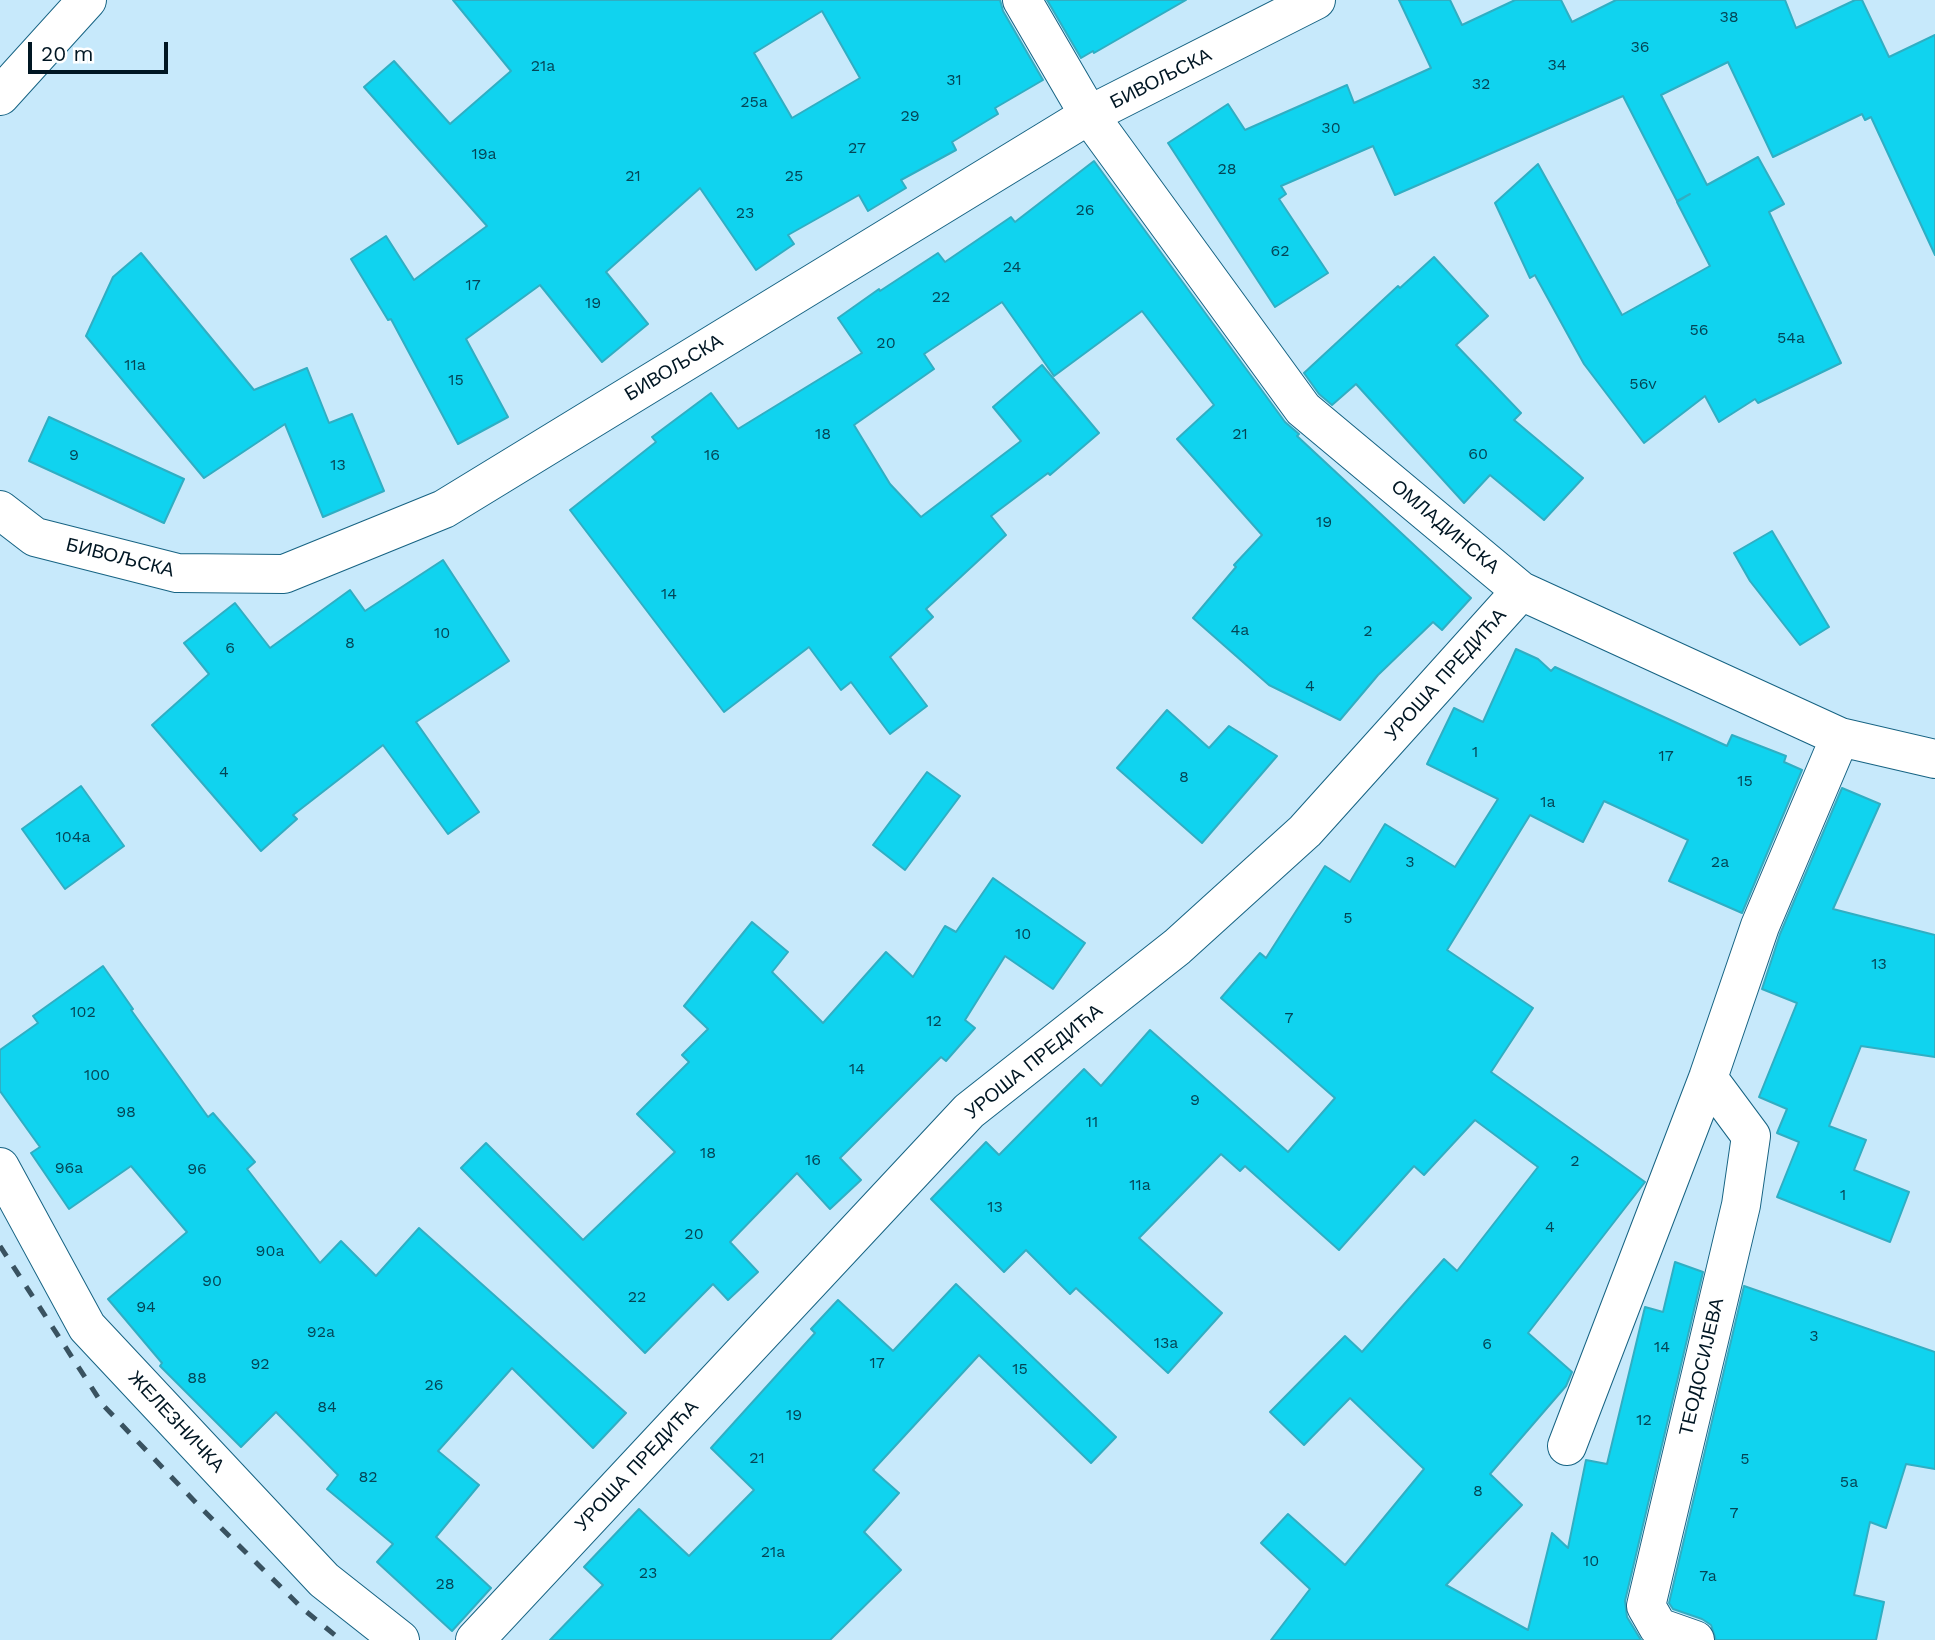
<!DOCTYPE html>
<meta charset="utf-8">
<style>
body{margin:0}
#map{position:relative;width:1935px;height:1640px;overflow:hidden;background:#c7e9fb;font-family:"Work Sans",sans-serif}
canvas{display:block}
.scale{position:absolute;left:28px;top:42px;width:140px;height:32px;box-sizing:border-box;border:4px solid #001623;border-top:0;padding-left:9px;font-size:21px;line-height:24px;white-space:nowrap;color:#001623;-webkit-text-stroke:5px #fff;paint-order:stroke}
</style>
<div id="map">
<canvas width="1935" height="1640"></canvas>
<div class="scale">20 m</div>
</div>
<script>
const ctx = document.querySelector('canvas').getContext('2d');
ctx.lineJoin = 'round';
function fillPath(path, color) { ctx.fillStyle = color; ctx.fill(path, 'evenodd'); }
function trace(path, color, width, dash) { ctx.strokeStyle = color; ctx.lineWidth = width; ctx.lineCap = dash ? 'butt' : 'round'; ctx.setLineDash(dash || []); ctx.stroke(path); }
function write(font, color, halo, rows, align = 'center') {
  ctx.font = font + ' "Work Sans",sans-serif'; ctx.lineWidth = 7; ctx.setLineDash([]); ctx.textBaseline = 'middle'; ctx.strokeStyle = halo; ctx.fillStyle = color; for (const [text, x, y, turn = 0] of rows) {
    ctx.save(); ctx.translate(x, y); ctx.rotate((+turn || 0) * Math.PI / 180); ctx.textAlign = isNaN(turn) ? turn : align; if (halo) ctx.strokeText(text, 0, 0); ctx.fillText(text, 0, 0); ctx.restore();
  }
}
const building = new Path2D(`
 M453,0H1000L1003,11L1043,80L995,108L998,114L952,142L956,150L901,180L906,188L868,211L859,195L788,235L794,244L756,270L700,188L606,272L648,324L602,362L540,285L466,339L508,417L458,444L391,319L388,320L351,259L386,236L414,280L487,226L364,87L394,61L450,124L511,71ZM822,11L860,78L792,118L754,53Z
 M1047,0H1186L1094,53L1093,51L1081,58Z
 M1399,0H1450L1462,25L1515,0H1561L1572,22L1616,0H1785L1796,28L1855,0H1862L1889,57L1935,35V255L1871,117L1865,120L1862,114L1773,157L1728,62L1661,95L1707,185L1758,157L1784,204L1769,212L1841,363L1758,403L1755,399L1719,422L1705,396L1644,443L1584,364L1535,275L1530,278L1495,203L1538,164L1622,315L1710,266L1677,202L1690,194L1677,201L1623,96L1395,195L1373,146L1281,186L1286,194L1279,199L1328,273L1275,307L1168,143L1228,104L1245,130L1347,85L1354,103L1431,68Z
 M1094,161L1285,422L1299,434L1297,436L1471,598L1442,630L1433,622L1378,675L1340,720L1269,685L1193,618L1236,567L1234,565L1262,535L1177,439L1214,405L1142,311L1054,376L1002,302L924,354L934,369L854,425L890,484L921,517L1021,441L993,407L1042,365L1099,433L1050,475L1048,473L991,516L1006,535L926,609L933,617L890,657L927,706L890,734L851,682L841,690L809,647L724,712L570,510L656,442L652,437L711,393L738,429L862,353L838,318L879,289L880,291L938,253L945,262L1011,217L1015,222Z
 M141,253L254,390L307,368L329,423L352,414L384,491L323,517L285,424L204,478L86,336L113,277Z
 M1434,257L1488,316L1456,345L1521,413L1514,420L1583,478L1544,520L1490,475L1464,503L1356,384L1332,405L1319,394L1304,373L1398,286L1400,288Z
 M49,417L184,479L164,523L29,461Z
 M1772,531L1829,627L1800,645L1750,581L1734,553Z
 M443,560L509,661L416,722L479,812L448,834L383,745L293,815L297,819L261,851L152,725L209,674L184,643L235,603L270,648L350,590L365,611Z
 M1516,649L1538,659L1551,671L1555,667L1727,746L1732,735L1786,756L1784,762L1802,770L1742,913L1669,881L1688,840L1604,801L1583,842L1530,815L1447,950L1533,1008L1491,1072L1645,1182L1528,1333L1572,1372L1566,1386L1490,1474L1522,1505L1446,1585L1528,1630L1552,1533L1568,1548L1586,1460L1607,1464L1645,1307L1663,1312L1675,1262L1703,1272L1625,1601L1627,1617L1641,1640H1271L1310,1589L1261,1543L1288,1514L1345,1565L1424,1469L1350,1398L1304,1445L1270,1412L1345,1336L1362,1352L1444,1259L1457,1271L1538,1167L1475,1120L1424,1175L1414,1166L1339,1250L1245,1166L1240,1171L1221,1154L1139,1238L1222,1313L1168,1373L1076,1288L1070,1294L1026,1250L1004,1272L931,1199L986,1142L999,1155L1084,1069L1101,1086L1150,1030L1288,1152L1335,1098L1221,998L1260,953L1266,958L1325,866L1350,882L1385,824L1455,867L1498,799L1427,764L1454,708L1483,722Z
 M1167,710L1209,748L1229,726L1277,756L1202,843L1117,768Z
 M927,772L960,796L905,870L873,845Z
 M81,786L124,846L65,889L22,829Z
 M1842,788L1880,804L1833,909L1935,935V1057L1861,1046L1829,1126L1866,1140L1854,1170L1909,1192L1890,1242L1777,1197L1799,1142L1777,1133L1787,1109L1759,1097L1797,1003L1762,989L1780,934Z
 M993,878L1085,943L1053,989L1005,956L965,1020L975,1028L946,1061L941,1057L840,1158L861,1180L830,1209L797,1173L730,1242L758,1272L728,1300L713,1284L645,1353L461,1168L486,1143L583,1240L675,1152L637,1114L689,1062L682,1055L708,1029L684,1006L752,922L788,952L772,972L823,1023L886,952L913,977L945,926L956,932Z
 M103,966L133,1009L131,1010L208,1117L213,1113L255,1162L247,1169L320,1263L341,1241L376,1276L419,1228L626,1413L593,1448L512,1368L438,1451L479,1485L436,1537L491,1588L452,1631L377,1562L393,1544L327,1489L338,1475L276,1412L241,1447L160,1366L162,1363L108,1299L187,1232L131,1166L69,1209L31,1153L40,1147L0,1091V1050L38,1023L33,1016Z
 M956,1284L1116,1437L1091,1463L979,1355L873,1470L899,1493L864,1532L901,1570L830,1640H550L603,1585L584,1567L639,1509L689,1556L754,1490L711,1448L815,1333L811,1329L838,1300L893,1351Z
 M1744,1286L1935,1352V1469L1906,1464L1886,1528L1870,1522L1854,1595L1884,1602L1876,1640H1716L1711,1625L1702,1619L1673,1609L1669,1603Z`);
fillPath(building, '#10d3ef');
trace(building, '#30aec3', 2);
const street = new Path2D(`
 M1022,0L1089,115L1303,409L1521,591L1840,737L1935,759
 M0,510L35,537L177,573L284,574L444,509L1089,115L1316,0
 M0,1167L87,1327L324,1580L400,1640
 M1567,1446L1708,1078L1760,926L1840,737
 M475,1640L969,1111L1177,947L1305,831L1521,591
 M1695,1640L1658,1627L1646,1606L1741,1205L1751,1136L1708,1078`);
const primary = new Path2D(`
 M0,96L87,0`);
trace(street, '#166383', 40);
trace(primary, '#166383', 40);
trace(street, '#fff', 38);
trace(primary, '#fff', 38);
trace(new Path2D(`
 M0,1246L103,1405L200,1507L303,1609L341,1640`), '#395260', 5, [12, 12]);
write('16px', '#044556', null, [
 ["38",1729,17],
 ["36",1640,47],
 ["34",1557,65],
 ["21a",543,66],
 ["31",954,80],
 ["32",1481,84],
 ["25a",754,102],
 ["29",910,116],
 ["30",1331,128],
 ["27",857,148],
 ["19a",484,154],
 ["28",1227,169],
 ["21",633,176],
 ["25",794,176],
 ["26",1085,210],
 ["23",745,213],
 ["62",1280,251],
 ["24",1012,267],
 ["17",473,285],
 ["22",941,297],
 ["19",593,303],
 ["56",1699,330],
 ["54a",1791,338],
 ["20",886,343],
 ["11a",135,365],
 ["15",456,380],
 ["56v",1643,384],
 ["18",823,434],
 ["21",1240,434],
 ["60",1478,454],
 ["9",74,455],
 ["16",712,455],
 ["13",338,465],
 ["19",1324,522],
 ["14",669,594],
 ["4a",1240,630],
 ["2",1368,631],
 ["10",442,633],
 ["8",350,643],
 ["6",230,648],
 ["4",1310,686],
 ["1",1475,752],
 ["17",1666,756],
 ["4",224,772],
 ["8",1184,777],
 ["15",1745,781],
 ["1a",1548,802],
 ["104a",73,837],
 ["3",1410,862],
 ["2a",1720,862],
 ["5",1348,918],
 ["10",1023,934],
 ["13",1879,964],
 ["102",83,1012],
 ["7",1289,1018],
 ["12",934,1021],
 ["14",857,1069],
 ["100",97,1075],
 ["9",1195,1100],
 ["98",126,1112],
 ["11",1092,1122],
 ["18",708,1153],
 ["16",813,1160],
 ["2",1575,1161],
 ["96a",69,1168],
 ["96",197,1169],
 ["11a",1140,1185],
 ["1",1843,1195],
 ["13",995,1207],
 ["4",1550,1227],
 ["20",694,1234],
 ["90a",270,1251],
 ["90",212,1281],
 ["22",637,1297],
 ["94",146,1307],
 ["92a",321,1332],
 ["3",1814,1336],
 ["13a",1166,1343],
 ["6",1487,1344],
 ["14",1662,1347],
 ["17",877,1363],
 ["92",260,1364],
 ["15",1020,1369],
 ["88",197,1378],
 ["26",434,1385],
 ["84",327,1407],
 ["19",794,1415],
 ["12",1644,1420],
 ["21",757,1458],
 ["5",1745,1459],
 ["82",368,1477],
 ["5a",1849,1482],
 ["8",1478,1491],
 ["7",1734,1513],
 ["21a",773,1552],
 ["10",1591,1561],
 ["23",648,1573],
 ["7a",1708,1576],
 ["28",445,1584]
]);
write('19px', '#001623', '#fff', [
 ["БИВОЉСКА",1161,79,-27],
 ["БИВОЉСКА",674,368,-31],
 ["ОМЛАДИНСКА",1445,527,40],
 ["БИВОЉСКА",120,558,14],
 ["УРОША ПРЕДИЋА",1446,675,-48],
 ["УРОША ПРЕДИЋА",1034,1062,-39],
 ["ТЕОДОСИЈЕВА",1702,1367,-77],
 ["ЖЕЛЕЗНИЧКА",176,1422,47],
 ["УРОША ПРЕДИЋА",637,1466,-47]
]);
</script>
